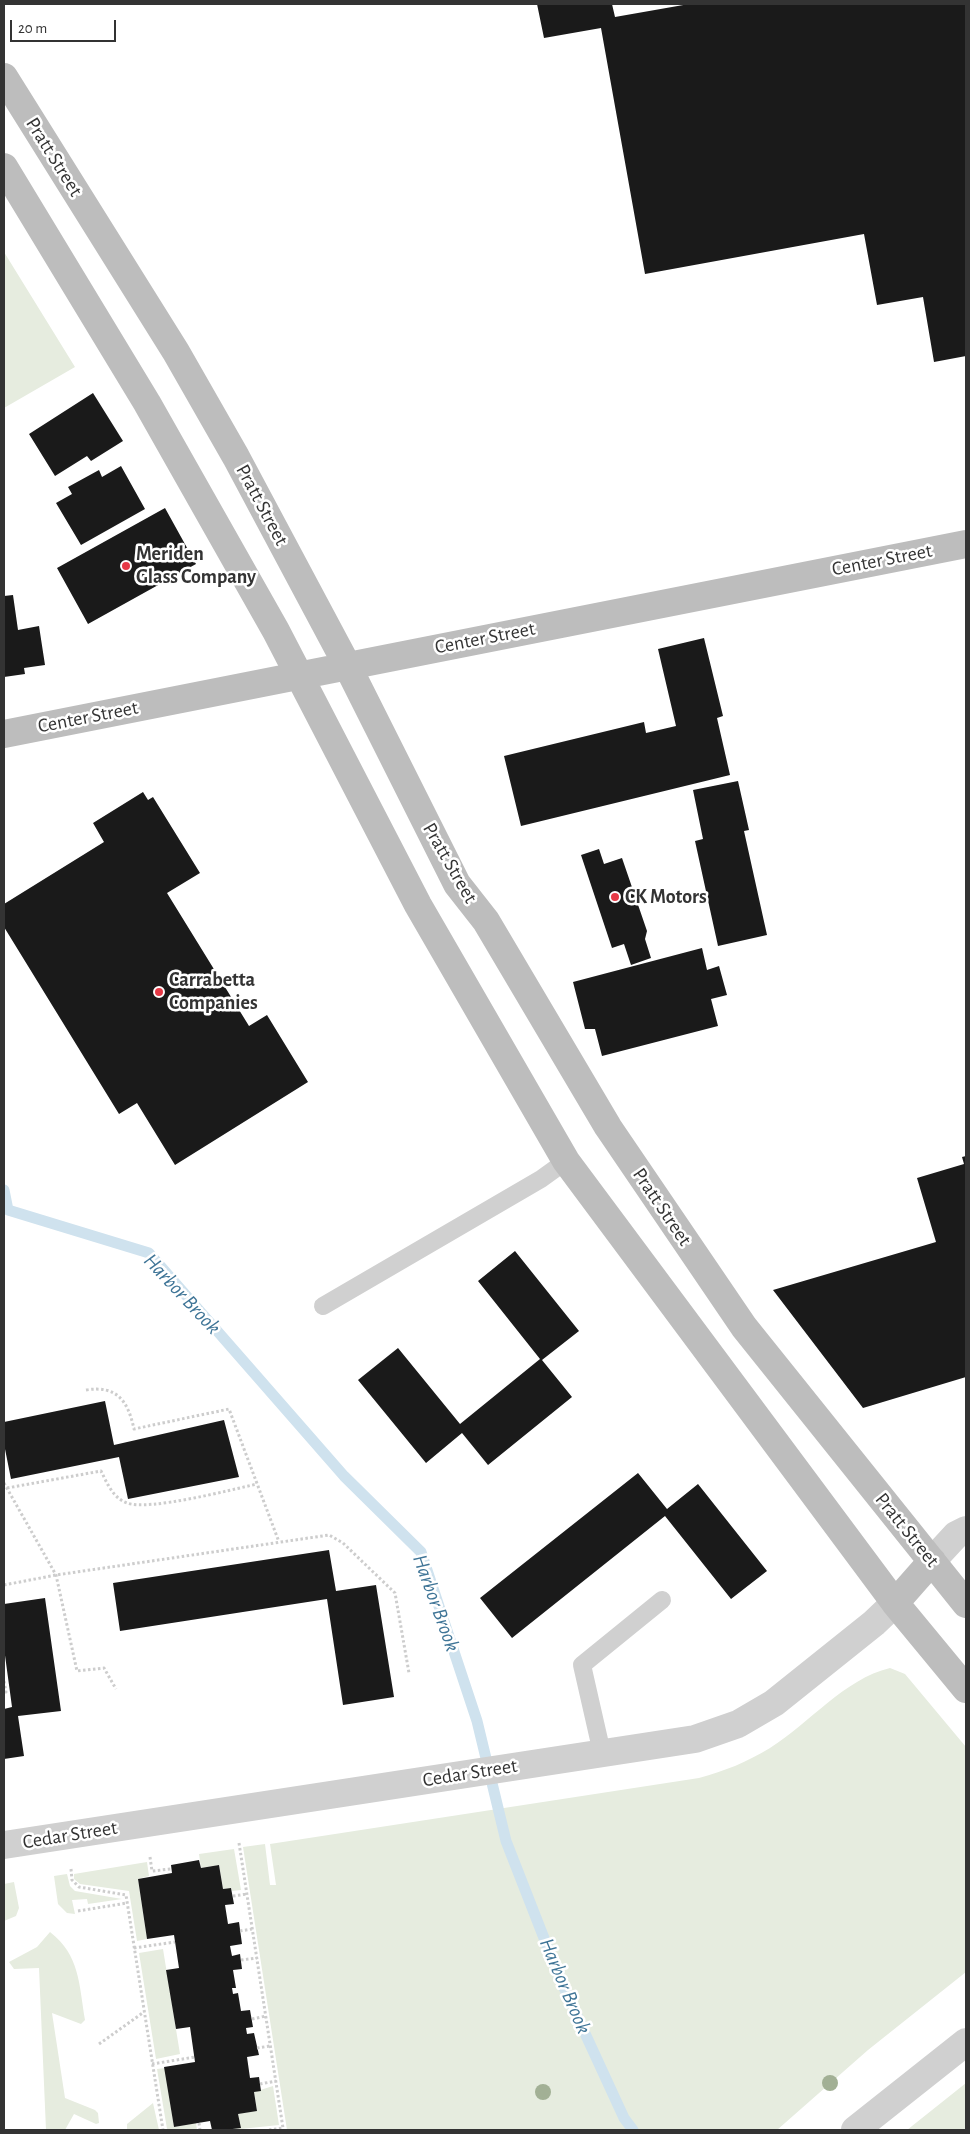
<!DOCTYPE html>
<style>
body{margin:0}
#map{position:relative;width:970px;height:2134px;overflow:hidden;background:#fff;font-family:"Alegreya Sans",sans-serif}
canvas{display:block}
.frame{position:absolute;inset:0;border:5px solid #333;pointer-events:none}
.scale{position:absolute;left:10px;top:20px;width:106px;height:22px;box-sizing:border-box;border:2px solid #333;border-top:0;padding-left:6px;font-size:15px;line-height:18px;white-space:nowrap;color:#333;-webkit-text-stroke:4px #fff;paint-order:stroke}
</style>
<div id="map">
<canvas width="970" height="2134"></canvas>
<div class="frame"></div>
<div class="scale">20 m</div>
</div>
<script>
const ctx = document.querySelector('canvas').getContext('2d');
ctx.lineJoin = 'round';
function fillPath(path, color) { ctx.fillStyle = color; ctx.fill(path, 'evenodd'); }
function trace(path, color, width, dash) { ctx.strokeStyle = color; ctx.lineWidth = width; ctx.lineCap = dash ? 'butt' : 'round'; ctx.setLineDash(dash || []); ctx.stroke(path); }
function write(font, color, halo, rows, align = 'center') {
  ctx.font = font + ' "Alegreya Sans",sans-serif'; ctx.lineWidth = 5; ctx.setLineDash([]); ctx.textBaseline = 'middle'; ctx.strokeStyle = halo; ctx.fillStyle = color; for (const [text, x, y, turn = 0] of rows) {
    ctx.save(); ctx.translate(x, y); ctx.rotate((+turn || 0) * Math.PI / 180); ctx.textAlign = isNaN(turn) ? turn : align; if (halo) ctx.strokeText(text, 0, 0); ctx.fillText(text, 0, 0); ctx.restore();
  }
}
fillPath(new Path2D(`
 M4,252L75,367L4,408Z
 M890,1668L905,1674L966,1747V1972L868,2050L777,2130H287L243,1847L265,1844L270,1885H276L270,1844L699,1778C725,1771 747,1762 770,1748C810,1723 844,1679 890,1668Z
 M234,1849L241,1890L232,1891L231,1888L223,1889L219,1865L201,1868L199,1854Z
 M147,1862L149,1876L138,1879L147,1939L137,1941L129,1891L80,1884L74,1879V1874Z
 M67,1874L70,1886L75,1891L122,1899L88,1904L87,1899L72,1900L75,1914L67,1913L58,1904L54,1876Z
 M14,1882L19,1908L16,1916L4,1921V1884Z
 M50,1932C80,1955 79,1985 85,2020L81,2024L52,2013L65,2098L95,2110L98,2113L99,2123L96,2124L74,2114L65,2130H46L39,1968L14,1969L9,1962L37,1947Z
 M163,1949L180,2054L156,2059L139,1953Z
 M165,2068L174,2127L196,2123L197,2130L167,2129L157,2069Z
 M966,2083V2130H907Z
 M273,2086L279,2125L231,2130L238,2114L257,2110L254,2092Z
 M153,2103L159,2130L127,2129V2124Z`), '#e6ecdf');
trace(new Path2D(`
 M4,1190L8,1210L149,1253L344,1476L421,1552L477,1721L506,1841L560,1979L624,2118L633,2130`), '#cfe2ee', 11);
fillPath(new Path2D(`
 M537,4H612L615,17L689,4H966V356L934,362L923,297L877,305L864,234L645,274L601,28L544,38Z
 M93,393L123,441L91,461L87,456L55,476L29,434Z
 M121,466L145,509L81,545L56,503L72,494L68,487L99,470L102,477Z
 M165,508L196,564L88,624L57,568Z
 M13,595L18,630L39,626L45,665L24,668L25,674L4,677V596Z
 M704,638L723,716L717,718L730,775L521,826L504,756L644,722L646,733L676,726L658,649Z
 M738,781L749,830L744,831L767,935L718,946L695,841L703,839L693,790Z
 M143,792L148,800L153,797L200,873L167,893L249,1026L267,1015L308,1082L175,1165L137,1103L119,1114L4,927V904L104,842L93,823Z
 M599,849L604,864L622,858L647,931L645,939L651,958L631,965L624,944L612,948L581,855Z
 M702,948L707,970L719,966L727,995L711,999L718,1026L602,1056L595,1029H585L573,982Z
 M966,1156V1377L863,1408L773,1290L936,1242L917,1178L964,1164L962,1157Z
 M515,1251L579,1331L542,1360L572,1397L488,1465L462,1433L426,1463L358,1380L398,1348L460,1424L540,1359L478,1281Z
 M105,1401L114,1445L224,1420L239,1477L128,1499L119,1457L11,1479L4,1444V1422Z
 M638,1473L667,1509L698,1484L767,1571L731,1599L665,1516L512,1638L480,1598Z
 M329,1550L336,1591L376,1585L394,1697L343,1705L327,1599L120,1631L113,1583Z
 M45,1598L61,1711L18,1716L24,1756L4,1759V1709L12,1707L4,1648V1604Z
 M199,1860L201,1868L219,1865L223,1889L231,1888L234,1904L225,1905L228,1924L239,1922L242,1944L230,1946L232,1956L240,1954L242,1969L233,1970L236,1988H232L233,1994L238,1993L241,2011L250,2010L253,2027L246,2028L247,2034L254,2033L259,2055L247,2057L250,2078L259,2077L261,2091L254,2092L257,2111L238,2114L241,2128L224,2130H212L210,2121L174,2127L164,2067L195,2062L190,2027L176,2029L166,1970L179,1968L174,1935L147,1939L138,1879L172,1873L171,1865Z`), '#1a1a1a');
trace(new Path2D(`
 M86,1390C117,1385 128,1401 134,1429L229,1409L279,1542
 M4,1483L56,1575L77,1671L104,1668L116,1689
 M7,1488L101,1471C107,1483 113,1498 127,1503C149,1511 230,1490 257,1484
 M4,1585L56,1575L329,1535L343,1543L395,1593L409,1673
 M4,1681L6,1692H4
 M239,1843L283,2128L268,2130
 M150,1857L152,1871L171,1869
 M71,1869L72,1880L79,1887L126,1895L163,2130
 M233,1896L247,1894
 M78,1911L127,1903
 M240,1931L252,1929
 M134,1948L175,1942
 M241,1960L257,1958
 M252,2019L266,2016
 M99,2044L144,2012
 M257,2048L270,2046
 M152,2064L195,2057
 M260,2084L276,2081
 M199,2123L200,2130`), '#cdcdcd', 3, [2.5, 2.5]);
trace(new Path2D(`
 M323,1306L541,1179L566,1161
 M602,1753L582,1665L662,1600`), '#d0d0d0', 18);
trace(new Path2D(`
 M932,1561L956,1535L966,1530
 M4,1845L695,1739L738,1724L774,1703L874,1623L895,1603
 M855,2130L966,2042`), '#d0d0d0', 28);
trace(new Path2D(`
 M4,77L176,352L236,457L347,665L457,884L486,921L608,1127L744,1327L966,1604
 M4,167L147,403L276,631L418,905L566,1161L895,1603L966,1689
 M4,734L966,544
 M895,1603L932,1561`), '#bdbdbd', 28);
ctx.fillStyle = '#a2b095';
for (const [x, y] of [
 [830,2083],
 [543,2092]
]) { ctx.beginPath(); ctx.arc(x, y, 8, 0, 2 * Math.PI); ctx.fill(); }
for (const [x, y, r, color] of [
 [126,566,5,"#e63946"],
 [615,897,5,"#e63946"],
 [159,992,5,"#e63946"]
]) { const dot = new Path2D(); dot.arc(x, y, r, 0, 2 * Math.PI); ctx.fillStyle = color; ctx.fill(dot); trace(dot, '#fff', 2); }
write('20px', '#333', '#fff', [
 ["Pratt Street",54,157,58],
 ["Pratt Street",262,505,62],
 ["Center Street",882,560,-11],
 ["Center Street",485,638,-11],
 ["Center Street",88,717,-11],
 ["Pratt Street",450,863,60],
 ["Pratt Street",662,1207,56],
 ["Pratt Street",907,1530,51],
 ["Cedar Street",470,1773,-9],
 ["Cedar Street",70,1835,-9]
]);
write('bold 20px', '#333', '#fff', [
 ["Meriden",136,554],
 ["Glass Company",136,577],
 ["CK Motors",625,897],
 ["Carrabetta",169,980],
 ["Companies",169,1003]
], 'left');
write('italic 21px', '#3f7597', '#fff', [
 ["Harbor Brook",182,1294,47],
 ["Harbor Brook",436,1603,70],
 ["Harbor Brook",565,1986,67]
]);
</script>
